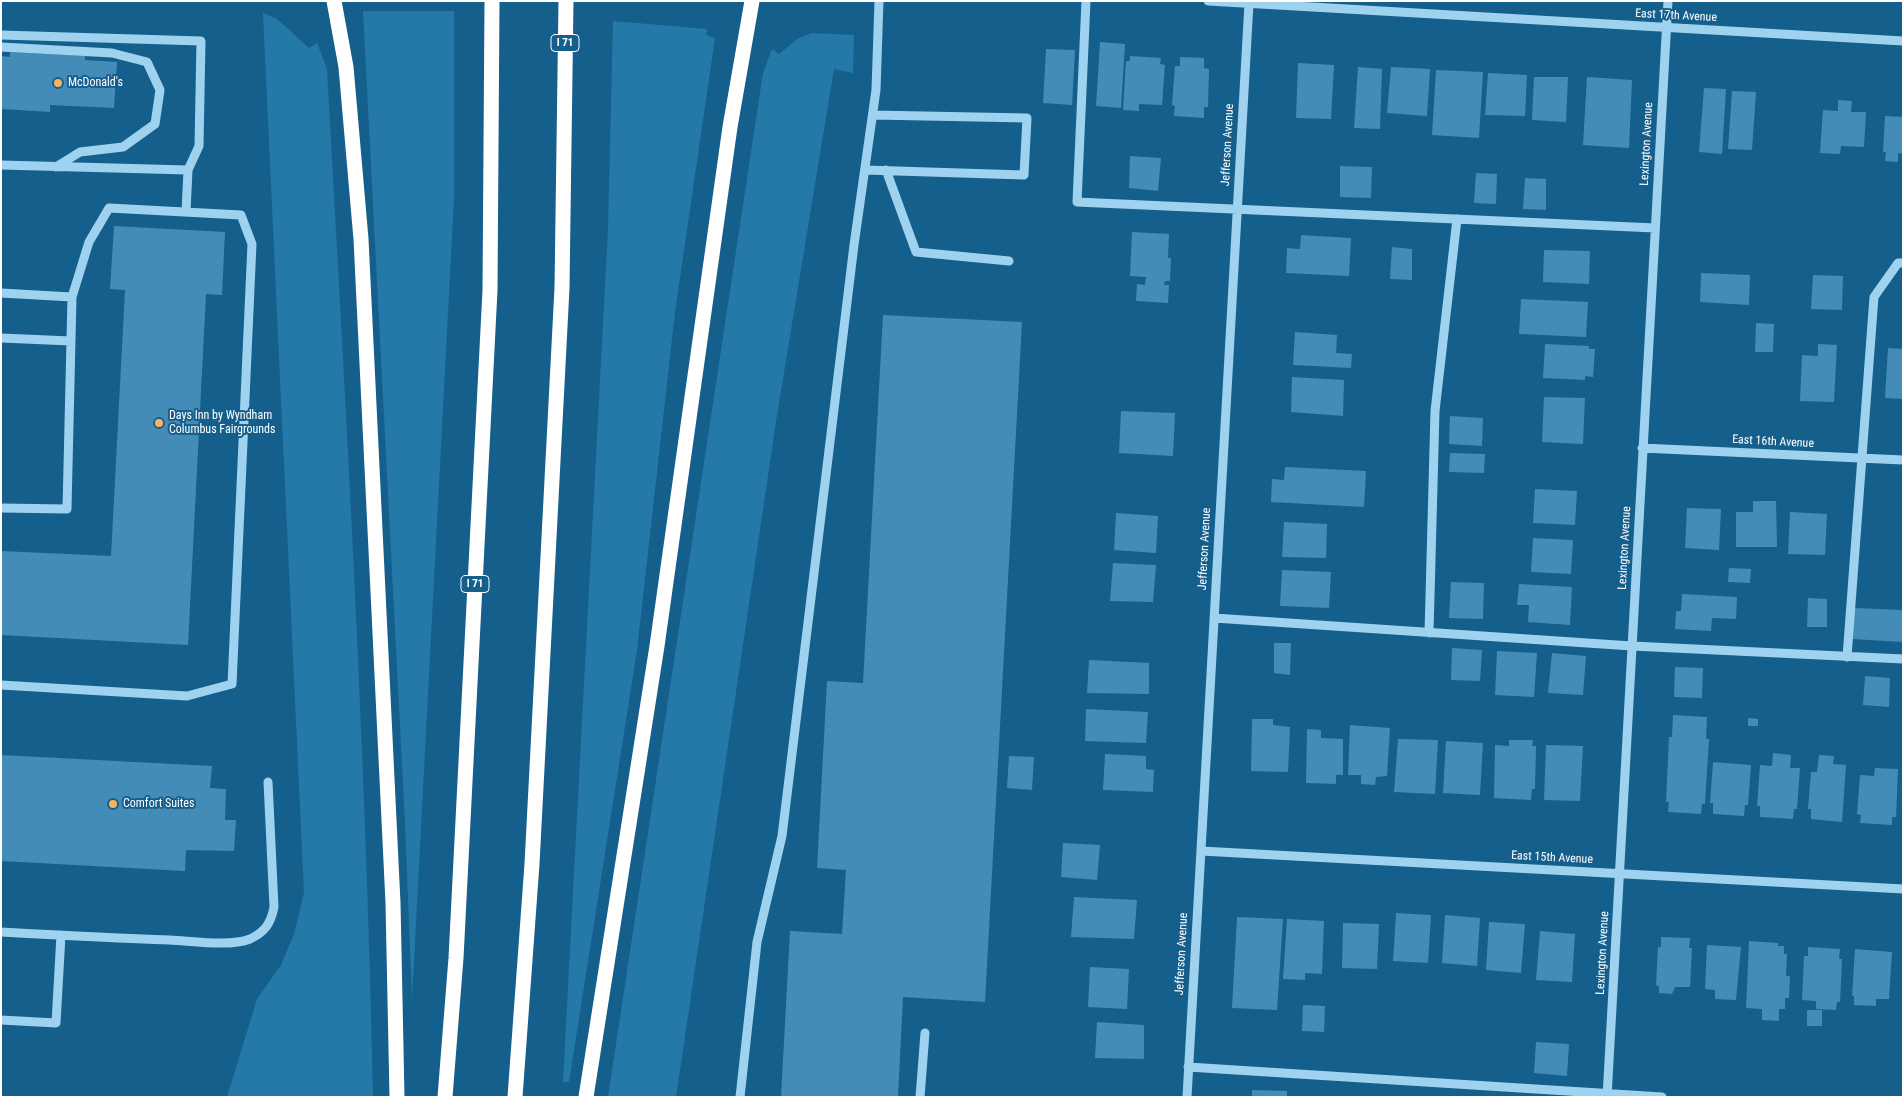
<!DOCTYPE html>
<style>
body{margin:0}
#map{position:relative;width:1904px;height:1098px;overflow:hidden;background:#155f8c;font-family:"Roboto Condensed",sans-serif}
canvas{display:block}
.frame{position:absolute;inset:0;border:2px solid #fff;pointer-events:none}
</style>
<div id="map">
<canvas width="1904" height="1098"></canvas>
<div class="frame"></div>
</div>
<script>
const ctx = document.querySelector('canvas').getContext('2d');
ctx.lineJoin = 'round';
function fillPath(path, color) { ctx.fillStyle = color; ctx.fill(path, 'evenodd'); }
function trace(path, color, width, dash) { ctx.strokeStyle = color; ctx.lineWidth = width; ctx.lineCap = dash ? 'butt' : 'round'; ctx.setLineDash(dash || []); ctx.stroke(path); }
function write(font, color, halo, rows, align = 'center') {
  ctx.font = font + ' "Roboto Condensed",sans-serif'; ctx.lineWidth = 4; ctx.setLineDash([]); ctx.textBaseline = 'middle'; ctx.strokeStyle = halo; ctx.fillStyle = color; for (const [text, x, y, turn = 0] of rows) {
    ctx.save(); ctx.translate(x, y); ctx.rotate((+turn || 0) * Math.PI / 180); ctx.textAlign = isNaN(turn) ? turn : align; if (halo) ctx.strokeText(text, 0, 0); ctx.fillText(text, 0, 0); ctx.restore();
  }
}
fillPath(new Path2D(`
 M363,11H454V198L412,999L405,822Z
 M263,13L277,19L309,48L317,43L327,69C346,411 366,754 373,1097H227L257,999L281,965L294,934L304,893Z
 M613,21L707,29L706,35L715,38L675,312L637,650L569,1082H563L608,229Z
 M812,33L854,35L853,73L834,69L777,415L676,1097H608L763,73L772,49L779,54L797,39Z`), '#2579a9');
fillPath(new Path2D(`
 M1100,42L1125,44L1121,108L1096,106Z
 M1046,49L1075,50L1072,105L1043,103Z
 M10,52L85,56V60L117,62L114,108L50,105V112L1,109V56L10,57Z
 M1130,56L1161,58L1160,64L1165,65L1162,105L1139,104V111L1123,110L1126,61H1130Z
 M1180,57L1204,58V68L1209,69L1208,107H1204V118L1174,116L1175,106L1172,105L1175,66H1180Z
 M1298,63L1334,65L1331,119L1296,118Z
 M1358,67L1382,69L1380,129L1354,128Z
 M1391,67L1430,69L1427,116L1387,113Z
 M1436,70L1483,72L1479,138L1432,135Z
 M1488,73L1527,75L1525,116L1485,115Z
 M1534,77H1568L1566,122L1532,120Z
 M1587,77L1632,80L1629,148L1583,145Z
 M1704,88L1726,89L1722,154L1699,152Z
 M1732,91L1756,92L1752,150L1728,149Z
 M1838,100L1852,101L1851,112H1866L1864,147L1841,146L1840,154L1820,153L1823,110L1838,111Z
 M1885,116L1903,117V154L1898,153V162L1885,161L1886,152H1883Z
 M1130,156L1161,158L1158,191L1129,188Z
 M1340,166L1372,167L1371,198L1340,197Z
 M1476,173L1497,174L1496,204L1474,203Z
 M1525,178L1546,179V210L1523,209Z
 M114,226L225,232L222,295L206,294L188,645L1,635V551L111,556L125,290L110,289Z
 M1132,232L1169,234L1168,258H1171L1170,281H1165L1164,285H1169L1168,303L1136,301L1137,284L1145,285L1146,277L1130,276Z
 M1301,235L1351,238L1349,276L1286,273L1287,248L1300,249Z
 M1392,247L1412,249V280L1390,279Z
 M1544,250L1590,251L1589,284L1543,282Z
 M1701,273L1750,275L1749,305L1700,302Z
 M1813,275L1843,276L1842,310L1811,309Z
 M1521,299L1588,302L1586,337L1519,334Z
 M883,315L1022,322L985,1002L903,997L898,1097H781L790,931L842,934L846,870L817,868L827,681L863,683Z
 M1756,323L1774,324L1773,352H1755Z
 M1295,332L1337,335L1336,353L1352,354L1351,368L1293,365Z
 M1545,344L1589,346V349H1595L1593,377L1585,376V380L1543,378Z
 M1818,344L1837,345L1834,402L1800,401L1802,355L1818,356Z
 M1888,348L1903,349V399L1885,398Z
 M1292,377L1344,380L1343,416L1291,412Z
 M1544,397L1585,398L1583,444L1542,442Z
 M1121,411L1175,413L1173,456L1119,453Z
 M1450,416L1483,418L1482,446L1449,444Z
 M1450,453L1485,454L1484,473L1449,472Z
 M1285,467L1366,471L1364,507L1271,502L1272,479L1284,480Z
 M1535,489L1577,491L1575,525L1533,523Z
 M1753,501H1776L1777,547H1736V512H1753Z
 M1687,508L1721,509L1719,550L1685,548Z
 M1790,512L1827,514L1825,555L1788,554Z
 M1116,513L1158,516L1156,553L1114,550Z
 M1284,522L1327,524L1326,558L1282,557Z
 M1533,538L1573,540L1571,574L1531,572Z
 M1113,563L1156,565L1153,602L1110,601Z
 M1729,568L1751,569L1750,583L1728,582Z
 M1282,570L1331,572L1329,608L1280,606Z
 M1451,582L1484,583L1483,619L1449,618Z
 M1519,584L1572,587L1570,625L1528,622L1529,605H1517Z
 M1682,594L1737,597L1736,619L1712,618L1711,631L1675,629L1676,611H1681Z
 M1808,598L1827,599V627H1807Z
 M1854,608L1903,610V642L1852,639Z
 M1274,643H1291L1290,675L1274,673Z
 M1452,648L1482,650L1480,681L1451,680Z
 M1497,651L1537,653L1534,697L1495,695Z
 M1552,653L1586,656L1583,695L1548,693Z
 M1089,660L1149,663V694L1087,693Z
 M1675,667L1703,668L1702,698L1674,697Z
 M1865,676L1890,678L1889,707L1863,705Z
 M1086,709L1148,712L1146,743L1085,741Z
 M1673,715L1707,717L1706,739H1709L1705,804H1702L1701,814L1668,812L1669,802H1666L1669,737H1672Z
 M1748,718L1758,719V726H1748Z
 M1252,719H1273V725L1290,727L1288,772L1251,771Z
 M1350,725L1390,728L1387,776L1376,777L1375,785L1361,784V775H1348Z
 M1307,729L1321,730V738L1343,739V775H1336V784L1306,783Z
 M1398,739L1438,740L1435,794L1394,792Z
 M1509,740H1533L1532,746H1536L1535,789H1532L1531,800L1494,798L1495,745L1509,746Z
 M1446,741L1483,743L1480,795L1443,793Z
 M1546,745L1583,746L1580,801L1544,800Z
 M1773,753L1791,755L1790,768H1800L1797,809H1794L1793,819L1760,817V806H1757L1760,765L1772,766Z
 M1105,754L1146,756V769L1154,770L1153,792L1103,790Z
 M1,755L212,766L210,788L226,789L225,820H236L234,851L186,850L185,871L1,861Z
 M1819,755L1834,756L1833,764L1846,765L1842,822L1811,819V809H1808L1811,772H1817Z
 M1009,756L1034,757L1032,790L1007,788Z
 M1713,762L1751,765L1748,805H1745L1744,816L1713,814V803H1710Z
 M1875,768L1898,769L1896,817H1892V825L1860,823L1861,815L1857,814L1860,775L1874,776Z
 M1063,843L1100,845L1097,880L1061,877Z
 M1074,897L1137,900L1134,939L1071,937Z
 M1396,913L1431,915L1428,963L1393,961Z
 M1445,915L1480,918L1477,966L1442,963Z
 M1237,917L1283,919L1277,1010L1232,1008Z
 M1287,919L1324,921L1322,974L1305,973V980L1283,979Z
 M1489,922L1525,924L1521,973L1486,970Z
 M1343,923L1379,924L1377,969L1342,968Z
 M1540,931L1575,934L1572,982L1536,980Z
 M1661,937L1690,938L1689,948H1692L1690,987H1675L1672,994L1659,993V986L1656,985L1658,947H1661Z
 M1749,941L1778,943V946H1784V954H1787L1786,976H1790L1789,998H1785V1009H1779V1021L1762,1020V1009L1746,1008Z
 M1707,945L1741,947L1736,1000L1715,999V990L1705,989Z
 M1808,947L1840,949L1839,959H1842L1840,1002H1837L1836,1010L1816,1009V1001L1802,1000L1804,956H1808Z
 M1855,949L1892,952L1889,999H1876V1006L1854,1005V996H1852Z
 M1090,967L1129,969L1127,1009L1088,1007Z
 M1303,1005L1325,1006L1324,1032L1302,1031Z
 M1807,1010H1822V1026H1807Z
 M1097,1022L1144,1025V1059L1095,1058Z
 M1536,1042L1569,1044L1567,1076L1534,1073Z
 M1252,1090L1287,1091V1097H1252Z`), '#438cb7');
trace(new Path2D(`
 M1086,1L1077,202L1655,228
 M1208,1L1903,41
 M1,35L201,41L199,146L188,170L186,212
 M1,47L112,53L147,62L160,90L155,124L123,147L80,152L56,167
 M1,165L188,170
 M865,170L1024,175L1027,118L873,115
 M886,170L916,252L1009,261
 M1,293L72,297
 M1,338L71,341
 M1642,448L1903,460
 M1,508L67,509L72,297L89,242L109,208L241,215L252,244L232,684L187,696L1,685
 M1214,618L1632,646L1903,659
 M1429,633L1435,411L1457,219
 M1847,657L1874,297L1898,263H1903
 M1201,851L1903,889
 M1,932C57,935 114,938 170,940C192,941 230,947 250,939C265,932 271,923 274,907L268,782
 M1,1020L56,1023L61,935
 M1188,1067L1662,1097
 M740,1097L757,942L782,836L854,245L876,90L879,1
 M920,1097L925,1033
 M1187,1097L1249,3
 M1607,1097L1668,1`), '#9fd2ef', 9);
trace(new Path2D(`
 M334,1L346,67L361,239L393,903L397,1097
 M445,1097L456,958L490,290L492,1
 M515,1097L532,864L562,288L566,1
 M586,1097L657,646L730,127L752,1`), '#fff', 15);
for (const [x, y, r, color] of [
 [58,83,5,"#ffb25d"],
 [159,423,5,"#ffb25d"],
 [113,804,5,"#ffb25d"]
]) { const dot = new Path2D(); dot.arc(x, y, r, 0, 2 * Math.PI); ctx.fillStyle = color; ctx.fill(dot); trace(dot, '#155f8c', 2); }
for (const [x, y, w] of [
 [565,43,28],
 [475,584,28]
]) { const box = new Path2D(); box.roundRect(x - w / 2, y - 8.5, w, 17, 4); ctx.fillStyle = '#155f8c'; ctx.fill(box); trace(box, '#fff', 1); }
write('bold 11px', '#fff', null, [
 ["I 71",565,43],
 ["I 71",475,584]
]);
write('12px', '#fff', '#155f8c', [
 ["East 17th Avenue",1676,16,3],
 ["Lexington Avenue",1647,144,-87],
 ["Jefferson Avenue",1228,145,-87],
 ["East 16th Avenue",1773,442,3],
 ["Lexington Avenue",1625,548,-87],
 ["Jefferson Avenue",1205,549,-87],
 ["East 15th Avenue",1552,858,3],
 ["Lexington Avenue",1603,953,-87],
 ["Jefferson Avenue",1182,954,-87]
]);
write('12px', '#fff', '#155f8c', [
 ["McDonald's",68,83],
 ["Days Inn by Wyndham",169,416],
 ["Columbus Fairgrounds",169,430],
 ["Comfort Suites",123,804]
], 'left');
</script>
